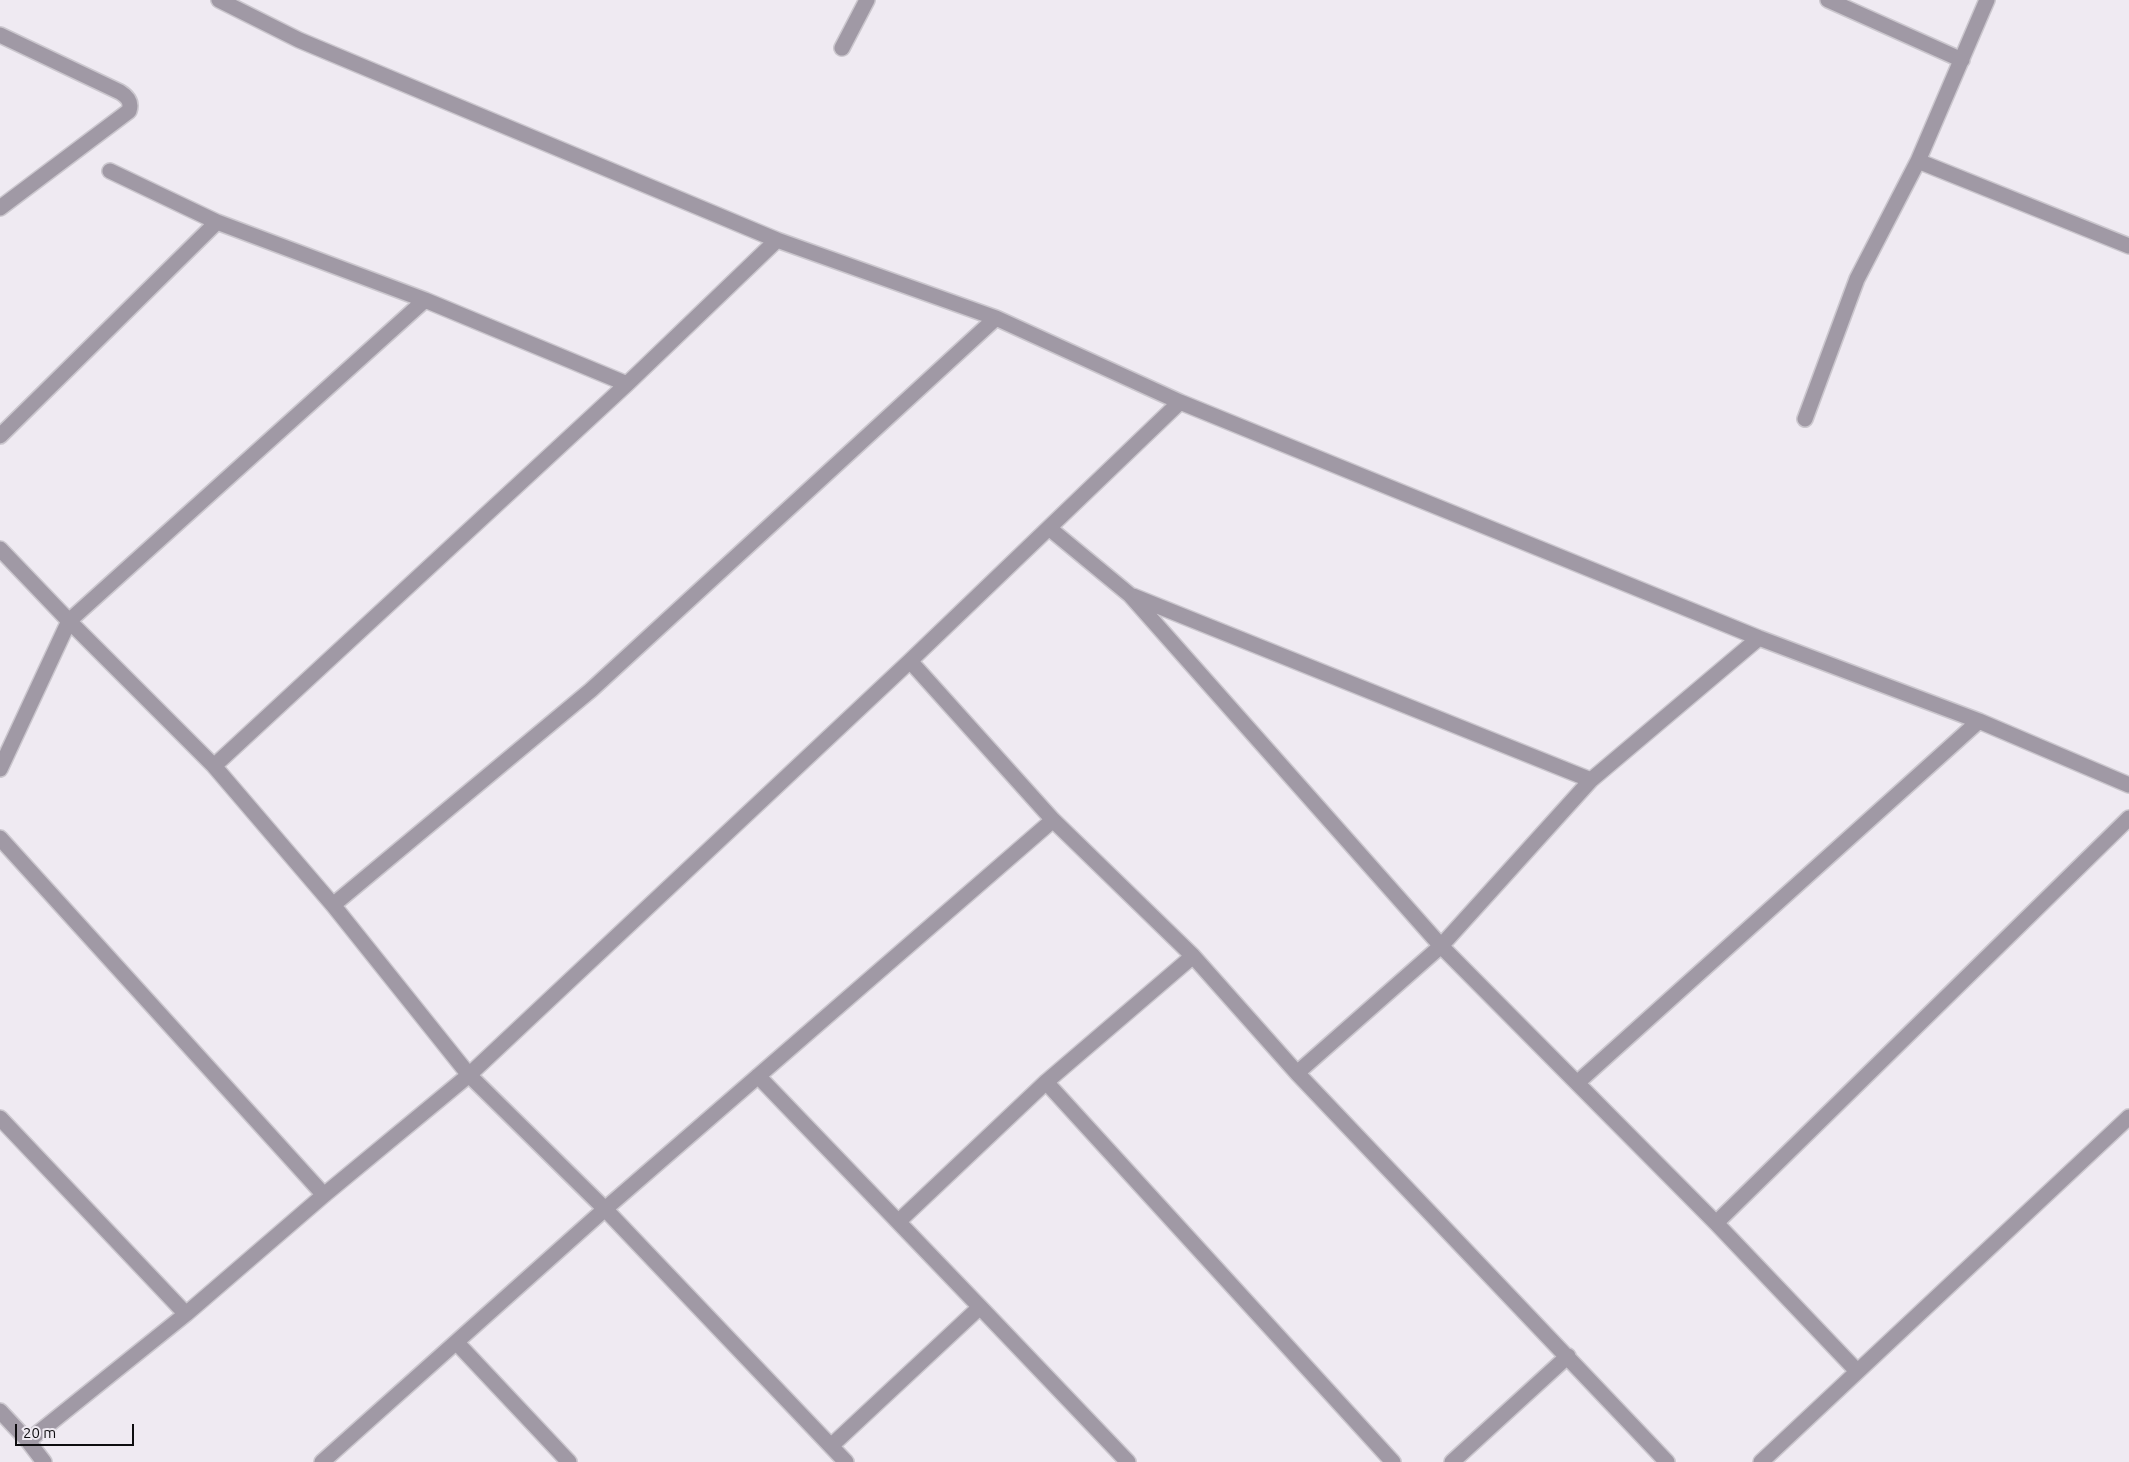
<!DOCTYPE html>
<style>
body{margin:0}
#map{position:relative;width:2129px;height:1462px;overflow:hidden;background:#efeaf2;font-family:Ubuntu,sans-serif}
canvas{display:block}
.scale{position:absolute;left:15px;top:1424px;width:119px;height:22px;box-sizing:border-box;border:2px solid #0e0d10;border-top:0;padding-left:6px;font-size:15px;line-height:18px;white-space:nowrap;color:#0e0d10;-webkit-text-stroke:4px #efeaf2;paint-order:stroke}
</style>
<div id="map">
<canvas width="2129" height="1462"></canvas>
<div class="scale">20 m</div>
</div>
<script>
const ctx = document.querySelector('canvas').getContext('2d');
ctx.lineJoin = 'round';
function trace(path, color, width, dash) { ctx.strokeStyle = color; ctx.lineWidth = width; ctx.lineCap = dash ? 'butt' : 'round'; ctx.setLineDash(dash || []); ctx.stroke(path); }
const street = new Path2D(`
 M219,0L299,40L777,240L996,318L1180,402L1759,638L1979,721L2129,785
 M1828,0L1962,60
 M1987,0L1918,161L2129,246
 M0,35L120,92C128,97 132,102 129,111L0,208
 M842,48L867,0
 M110,171L217,222
 M1805,419L1857,279L1918,161
 M0,436L217,222L425,300L627,384
 M1049,528L1130,595L1441,946L1716,1223L1857,1371
 M0,549L69,621L0,769
 M1133,596L1591,780
 M910,661L1053,820L1193,956L1297,1073L1667,1462
 M214,766L627,384L777,240
 M0,838L324,1195
 M333,905L591,690L996,318
 M1297,1073L1441,946L1591,780L1759,638
 M758,1076L980,1307L831,1446
 M1046,1082L1393,1462
 M1577,1083L1979,721
 M0,1118L186,1314
 M899,1221L1046,1082L1193,956
 M1716,1223L2129,818
 M980,1307L1128,1462
 M457,1343L569,1462
 M0,1411L28,1441L44,1462
 M28,1441L186,1314L324,1195L469,1075L333,905L214,766L69,621L425,300
 M322,1462L605,1209L1053,820
 M846,1462L605,1209L469,1075L910,661L1180,402
 M1452,1462L1568,1356
 M1761,1462L2129,1117`);
trace(street, '#cbc7ce', 18);
trace(street, '#a099a5', 15);
</script>
